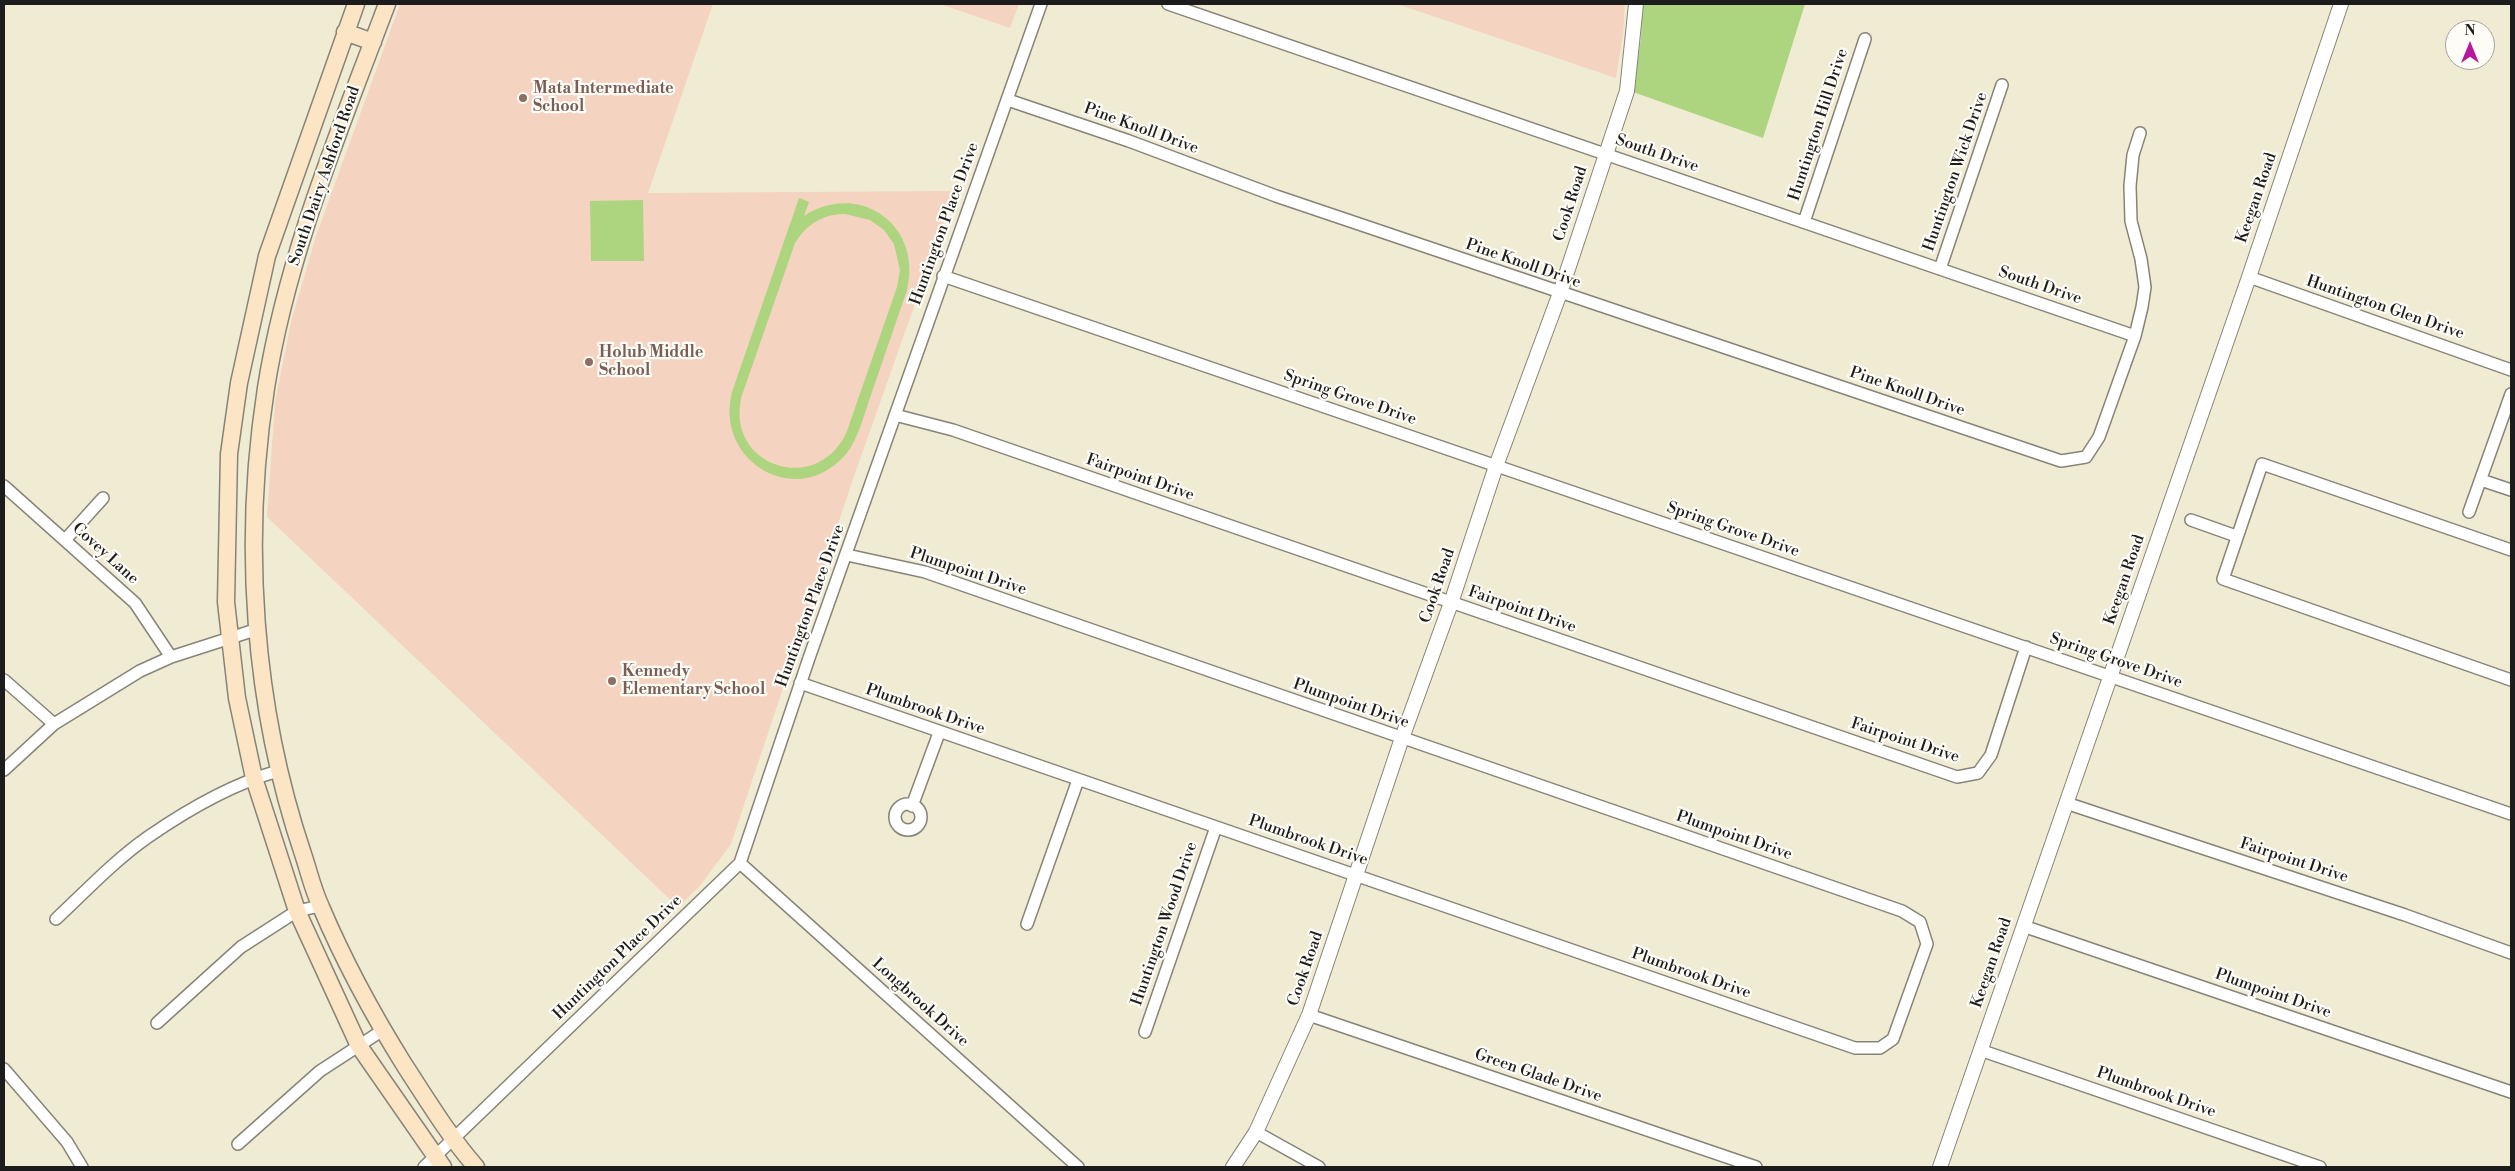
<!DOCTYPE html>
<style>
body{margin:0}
#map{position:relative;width:2515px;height:1171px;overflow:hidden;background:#f0ebd3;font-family:"Libre Bodoni",serif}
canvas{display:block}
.frame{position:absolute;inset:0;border:5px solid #1c1c1c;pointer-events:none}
.north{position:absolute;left:2445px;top:20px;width:50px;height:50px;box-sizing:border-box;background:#fdfcf7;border:1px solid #a3a29f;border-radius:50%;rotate:0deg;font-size:14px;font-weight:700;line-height:20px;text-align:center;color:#1c1c1c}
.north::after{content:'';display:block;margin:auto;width:18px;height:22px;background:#b5179e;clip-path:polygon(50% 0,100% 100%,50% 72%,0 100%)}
</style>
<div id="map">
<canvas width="2515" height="1171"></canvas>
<div class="frame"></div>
<div class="north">N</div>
</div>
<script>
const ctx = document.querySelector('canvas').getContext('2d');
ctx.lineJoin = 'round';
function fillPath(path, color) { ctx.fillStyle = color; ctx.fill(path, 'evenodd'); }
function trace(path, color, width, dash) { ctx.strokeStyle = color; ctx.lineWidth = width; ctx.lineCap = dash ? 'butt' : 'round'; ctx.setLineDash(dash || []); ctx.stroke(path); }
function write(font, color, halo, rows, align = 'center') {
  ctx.font = font + ' "Libre Bodoni",serif'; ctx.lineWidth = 4.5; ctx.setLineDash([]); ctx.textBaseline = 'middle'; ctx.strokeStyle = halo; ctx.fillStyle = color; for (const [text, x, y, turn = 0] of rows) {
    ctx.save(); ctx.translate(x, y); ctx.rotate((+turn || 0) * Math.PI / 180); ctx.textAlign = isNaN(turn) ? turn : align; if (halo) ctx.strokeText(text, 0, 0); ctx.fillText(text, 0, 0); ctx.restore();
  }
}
fillPath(new Path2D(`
 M400,4H713L648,193L955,191L853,479L731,844L699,887L678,907L267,517L275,402L291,322L316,236Z
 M940,4H1019L1010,28Z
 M1397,4H1625L1623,34L1616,78Z`), '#f5d3c1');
fillPath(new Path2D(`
 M1642,4H1805L1763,138L1633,92L1641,38Z
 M799,198L809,202L804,216C860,180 923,226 907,290C895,325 883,360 871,395C864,414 859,438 846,454C798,511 714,462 732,392ZM845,214L870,220L884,230L894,244L900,270L897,287L847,431C818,498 723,466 742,395L795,243C807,224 823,214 845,214Z
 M643,200L644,261H591L590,201Z`), '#add47e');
const minor = new Path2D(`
 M1168,4L2135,336
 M1008,100L1129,141L1276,196L2061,461L2086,457L2099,437L2135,336L2142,307L2145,287L2141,259L2131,221L2130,186L2133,155L2140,133
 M1804,222L1865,39
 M1940,269L2002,85
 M943,276L2511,814
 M2249,277L2511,370
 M895,415L953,430L1957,777L1978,773L1991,755L2026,647
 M2481,480L2511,490
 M4,486L135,603L171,657
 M2469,512L2511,394
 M2191,520L2236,536
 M65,540L103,498
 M2511,550L2262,464L2223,579L2511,680
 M4,680L54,724
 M800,683L1855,1048H1880L1893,1039L1927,944L1920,922L1902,911L925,572L847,555
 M4,770L54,724L140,671L171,657L258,629
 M2066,803L2405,915L2511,953
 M895 817a13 13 0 1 1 26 0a13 13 0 1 1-26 0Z
 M912,806L939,733
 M740,863L1078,1167
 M56,919C86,891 115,860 148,837C187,810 232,784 278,771
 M1027,924L1078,780
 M2023,926L2511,1092
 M1309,1015L1756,1167
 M157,1023L241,947L297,911L320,906
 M1145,1032L1216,827
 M1980,1050L2320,1167
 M4,1069L67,1142L82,1167
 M1256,1132L1319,1167
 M238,1144L320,1071L383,1030
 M424,1167L740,863L809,658L1041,4`);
const tertiary = new Path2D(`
 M1233,1167L1256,1132L1309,1015L1402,738L1451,603L1496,466L1560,293L1627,91L1636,4
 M1940,1167L2249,277L2341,4`);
const secondary = new Path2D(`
 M356,4L267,256L239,383L229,454L226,602L237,698L254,778L297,911L359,1046L443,1167
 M387,4C340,129 287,255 266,388C242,542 253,706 303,854C309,872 313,890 321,907C343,959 375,1018 405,1066C428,1101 449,1136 476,1167
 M345,32L373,42`);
trace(minor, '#868478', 14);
trace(tertiary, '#868478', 16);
trace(secondary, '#868478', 19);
trace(minor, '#fff', 11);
trace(tertiary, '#fff', 14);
trace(secondary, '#fce5c4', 16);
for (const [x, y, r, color] of [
 [523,98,5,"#8d6e63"],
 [589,362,5,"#8d6e63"],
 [612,681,5,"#8d6e63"]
]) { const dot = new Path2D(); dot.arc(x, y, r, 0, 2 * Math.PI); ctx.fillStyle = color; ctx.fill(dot); trace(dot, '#fdfcf7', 2); }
write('bold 16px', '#785e54', '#fdfcf7', [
 ["Mata Intermediate",533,89],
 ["School",533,107],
 ["Holub Middle",599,353],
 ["School",599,371],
 ["Kennedy",622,672],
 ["Elementary School",622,690]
], 'left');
write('16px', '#1c1c1c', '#fdfcf7', [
 ["Huntington Hill Drive",1819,125,-72],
 ["Pine Knoll Drive",1141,129,20],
 ["South Drive",1657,154,19],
 ["Huntington Wick Drive",1956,172,-71],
 ["South Dairy Ashford Road",325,176,-71],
 ["Keegan Road",2257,198,-71],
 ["Cook Road",1571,204,-72],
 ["Huntington Place Drive",945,224,-70],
 ["Pine Knoll Drive",1523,264,19],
 ["South Drive",2040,286,19],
 ["Huntington Glen Drive",2385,308,19],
 ["Pine Knoll Drive",1907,392,19],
 ["Spring Grove Drive",1350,398,19],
 ["Fairpoint Drive",1140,478,19],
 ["Spring Grove Drive",1733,530,19],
 ["Covey Lane",105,554,42],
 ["Plumpoint Drive",968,572,18],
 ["Keegan Road",2125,580,-71],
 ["Cook Road",1438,586,-71],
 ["Huntington Place Drive",811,606,-70],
 ["Fairpoint Drive",1522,610,19],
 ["Spring Grove Drive",2116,661,19],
 ["Plumpoint Drive",1351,704,19],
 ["Plumbrook Drive",925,710,19],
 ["Fairpoint Drive",1905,741,18],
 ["Plumpoint Drive",1734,836,19],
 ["Plumbrook Drive",1308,841,19],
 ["Fairpoint Drive",2294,861,18],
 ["Huntington Wood Drive",1165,924,-71],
 ["Huntington Place Drive",618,958,-44],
 ["Keegan Road",1992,963,-71],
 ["Cook Road",1306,969,-71],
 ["Plumbrook Drive",1691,974,19],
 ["Plumpoint Drive",2273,994,19],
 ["Longbrook Drive",920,1003,42],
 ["Green Glade Drive",1538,1076,19],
 ["Plumbrook Drive",2156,1093,19]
]);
</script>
